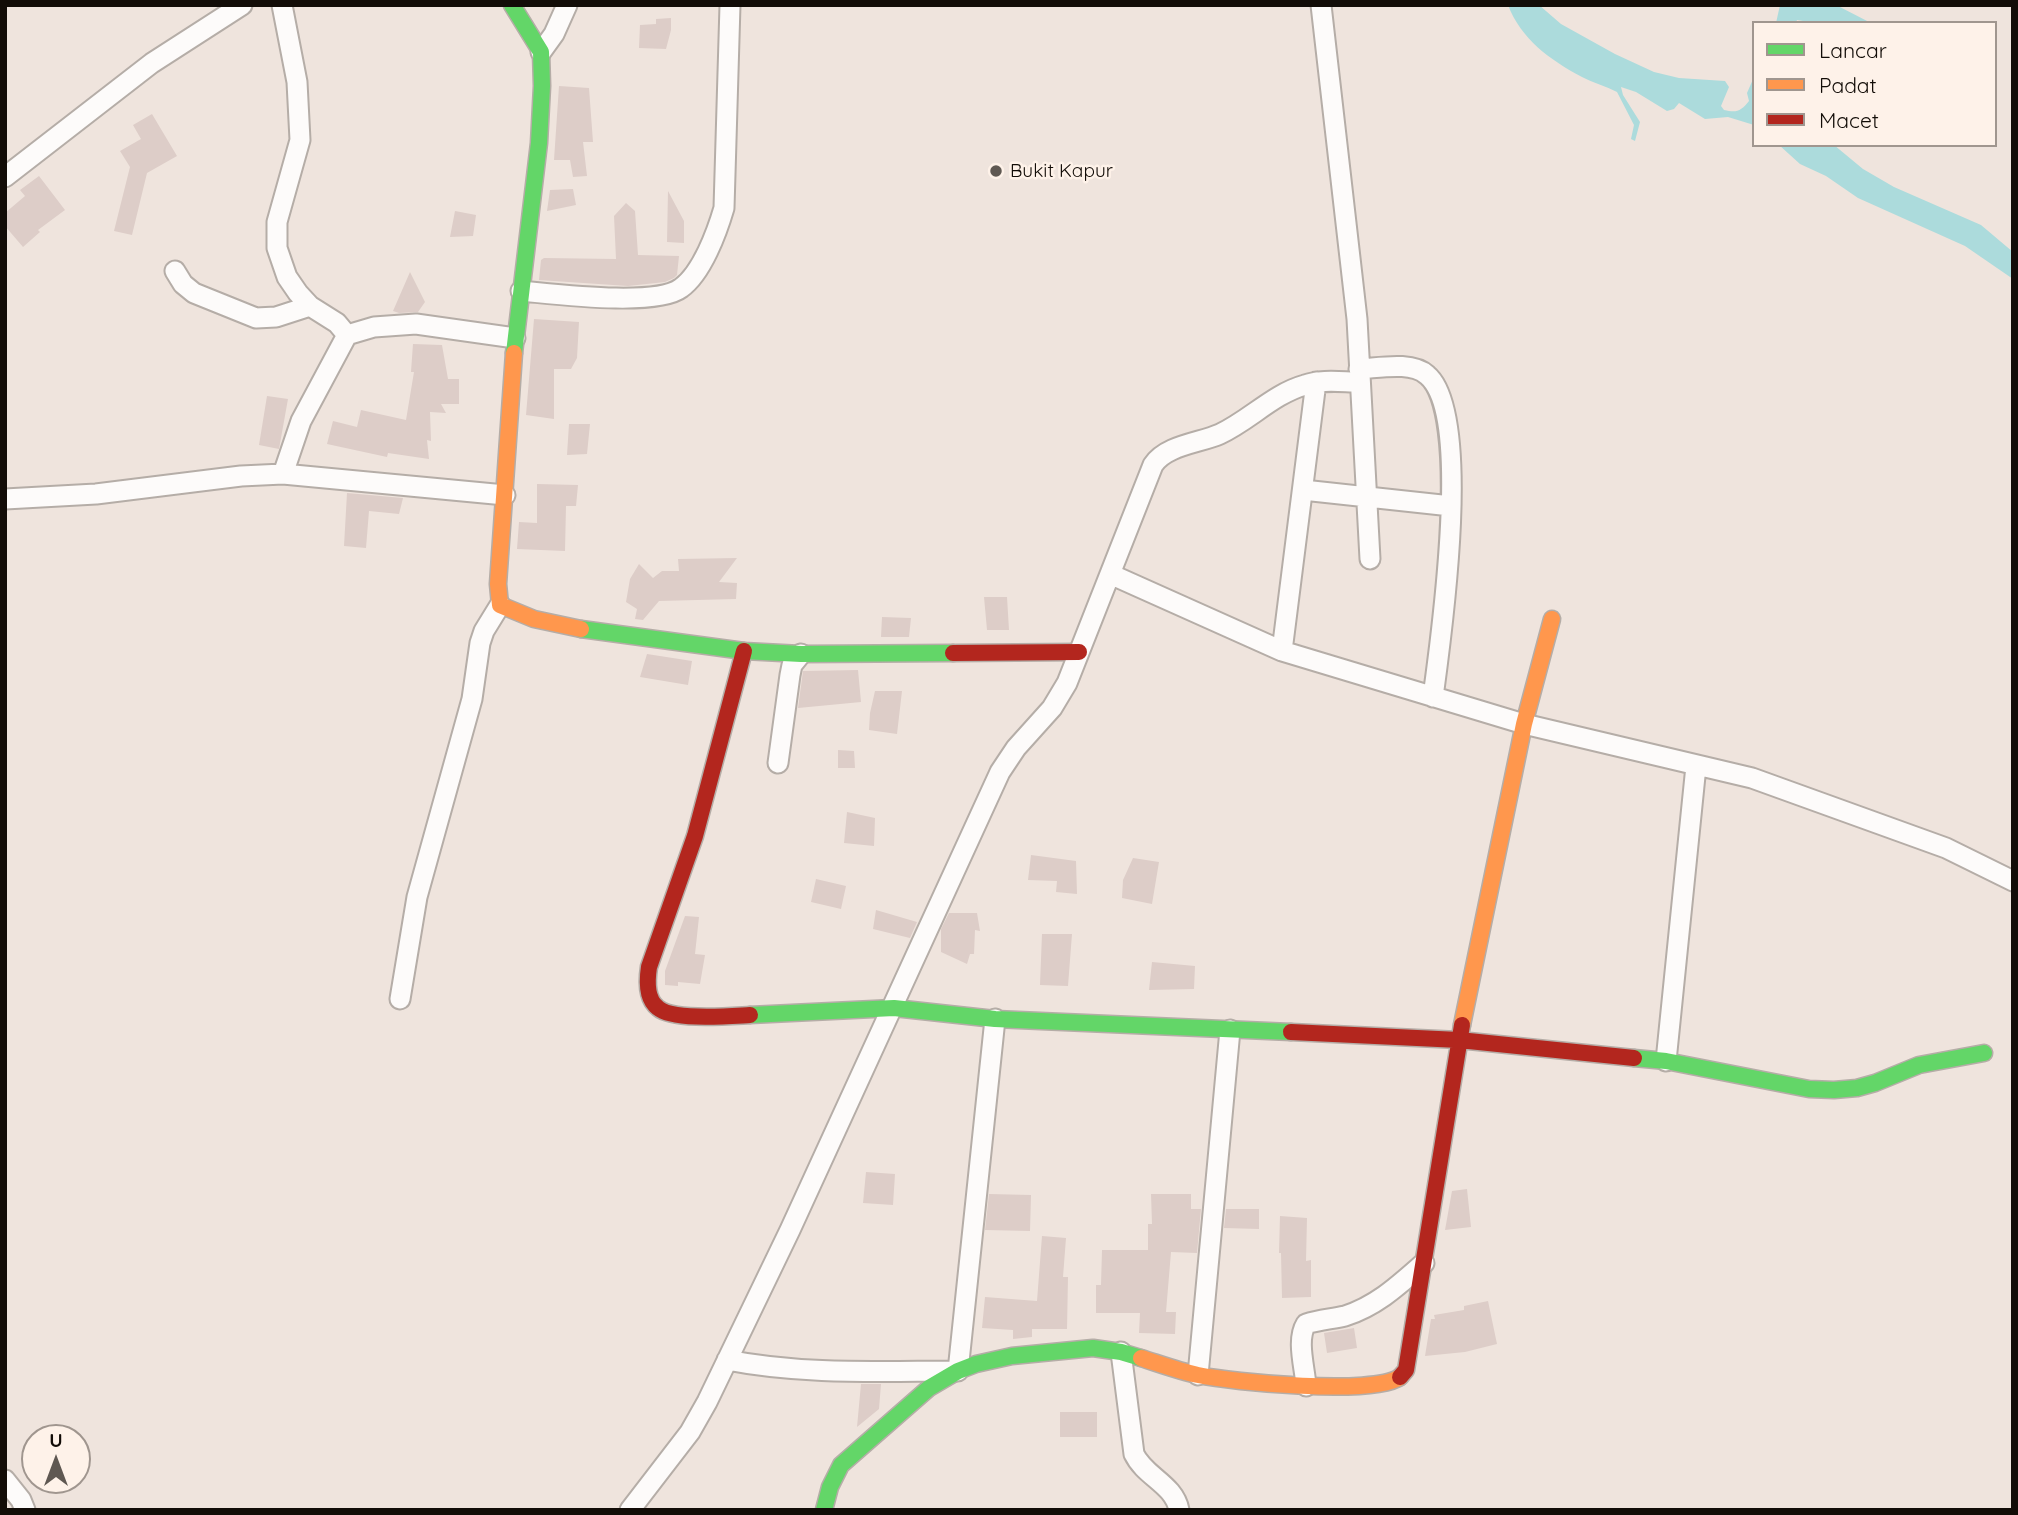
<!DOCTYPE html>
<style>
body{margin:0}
#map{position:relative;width:2018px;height:1515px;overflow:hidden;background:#efe4dd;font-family:Quicksand,sans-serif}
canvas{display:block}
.frame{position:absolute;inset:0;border:7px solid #120c07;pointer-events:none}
.legend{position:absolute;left:1752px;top:21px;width:245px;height:126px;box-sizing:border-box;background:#fef2e9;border:2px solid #a0968f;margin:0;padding:9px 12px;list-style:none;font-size:21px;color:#120c07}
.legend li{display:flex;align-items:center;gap:14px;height:35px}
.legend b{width:35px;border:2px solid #a0968f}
.north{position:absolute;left:21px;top:1424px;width:70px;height:70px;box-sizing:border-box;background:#fef2e9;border:2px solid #a0968f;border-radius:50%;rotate:0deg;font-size:19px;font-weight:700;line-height:28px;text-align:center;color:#120c07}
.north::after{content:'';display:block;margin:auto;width:24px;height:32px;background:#5f5852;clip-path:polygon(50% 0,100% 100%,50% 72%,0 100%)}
</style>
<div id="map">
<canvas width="2018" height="1515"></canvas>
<div class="frame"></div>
<ul class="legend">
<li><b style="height:9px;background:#63d668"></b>Lancar</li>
<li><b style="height:9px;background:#ff974d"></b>Padat</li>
<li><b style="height:9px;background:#b3261e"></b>Macet</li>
</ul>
<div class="north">U</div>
</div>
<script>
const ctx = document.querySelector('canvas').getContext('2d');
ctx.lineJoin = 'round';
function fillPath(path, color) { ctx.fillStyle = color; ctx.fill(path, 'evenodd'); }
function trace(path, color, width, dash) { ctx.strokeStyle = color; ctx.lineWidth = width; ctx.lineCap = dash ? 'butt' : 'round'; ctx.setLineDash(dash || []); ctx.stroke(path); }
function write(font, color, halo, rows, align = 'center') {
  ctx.font = font + ' Quicksand,sans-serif'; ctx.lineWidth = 5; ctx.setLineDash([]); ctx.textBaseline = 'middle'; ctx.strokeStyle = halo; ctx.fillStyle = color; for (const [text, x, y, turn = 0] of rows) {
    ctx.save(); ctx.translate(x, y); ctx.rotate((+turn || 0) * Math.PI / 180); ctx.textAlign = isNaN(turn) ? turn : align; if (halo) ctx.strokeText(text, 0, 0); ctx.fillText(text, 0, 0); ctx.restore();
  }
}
fillPath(new Path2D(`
 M1508,5H1539L1561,24L1615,54L1654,72L1679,78L1725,81L1729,87L1721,106L1724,110C1737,113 1741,111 1749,101L1747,93L1754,77V125L1728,117L1705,119L1679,103L1674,109L1667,111L1636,92L1621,87L1623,95L1640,122L1635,141L1631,139L1634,125L1617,92C1606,86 1593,83 1582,77C1550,60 1521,39 1508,5Z
 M1780,5H1836L1871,23H1815L1797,20L1796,23H1776Z
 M1779,145H1834L1863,169L1894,187L1981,225L2013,252V279L1965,246L1858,198L1826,176L1800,164Z`), '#acdbdc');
fillPath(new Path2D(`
 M671,18V30L666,49L639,48L640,25L656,24V19Z
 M559,86L589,88L593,142H583L587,176L573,177L570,160H554Z
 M152,114L177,156L147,173L132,235L114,231L130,167L120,151L141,139L133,125Z
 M39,176L65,210L38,230L40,232L23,247L5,226V213L25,196L20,190Z
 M573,189L576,205L547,211L550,190Z
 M668,191L684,221V243L667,242Z
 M626,203L635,211L638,255L679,256L677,275L674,278L665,282L628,286L539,280L541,260L544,258L616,259L614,216Z
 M455,211L476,215L473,236L450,237Z
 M410,272L425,302L418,312L399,313L393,311Z
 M534,319L579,322L577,358L571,369H554V419L526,415Z
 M413,344L442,345L448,379H459V404H441L446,413L430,412L431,441L427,440L429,459L388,453L387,457L327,444L333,421L357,427L361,410L406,420L414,372H411Z
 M267,396L288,399L279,449L259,445Z
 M569,424H590L587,454L567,455Z
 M537,484L578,485L576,506H566L565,551L517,549L519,522L537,523Z
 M347,493L403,498L399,514L369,511L366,548L344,546Z
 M737,558L719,582L737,583L736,599L659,601L643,620L635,619L637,609L626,602L630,579L639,564L653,578L662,571H679L678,559Z
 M984,597H1007L1009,630H987Z
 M882,617L911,618L909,637H881Z
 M647,654L692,661L688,685L640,677Z
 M858,670L861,702L798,708L803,671Z
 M875,691H902L897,734L869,730L870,713Z
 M838,750L854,751L855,768H838Z
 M847,812L875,818L874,846L844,843Z
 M1031,855L1076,861L1077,894L1056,892L1057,881L1028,880Z
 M1133,858L1159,862L1152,904L1122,898L1123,880Z
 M816,879L846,886L841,909L811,902Z
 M876,910L917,922L910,938L873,929Z
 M949,913H977L980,931L975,930L974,954H970L967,964L941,952V929Z
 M685,916L699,917L695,954L705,955L700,984L678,982V986L665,985V971Z
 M1042,934H1072L1068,986L1040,985Z
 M1152,962L1195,966L1194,989L1149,990Z
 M866,1172L895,1174L893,1205L863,1203Z
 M1467,1189L1471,1227L1445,1230L1452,1191Z
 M989,1194L1031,1195L1030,1231L985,1230Z
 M1151,1194H1191V1209H1201L1197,1253L1171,1252L1166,1312H1176L1175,1334L1139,1333L1140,1313H1096V1285H1101L1102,1250H1148V1224H1152Z
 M1226,1209H1259V1229L1224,1228Z
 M1280,1216L1307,1218L1306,1261L1311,1260V1297L1282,1298L1281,1253H1279Z
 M1042,1236L1066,1238L1063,1277H1068L1067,1329H1032V1337L1013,1339V1330L982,1328L985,1297L1037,1301Z
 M1488,1301L1497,1344L1465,1352L1425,1356L1431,1319H1435L1434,1315L1464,1310V1306Z
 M1354,1328L1357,1348L1327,1353L1324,1333Z
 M861,1384H881L879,1409L857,1427Z
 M1060,1412H1097V1437H1060Z`), '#ddcdc8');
const street = new Path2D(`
 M282,5L297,82L300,140L277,222V248L287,277L298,293L310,306L337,323L347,335
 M1321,5L1357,319L1370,559
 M541,52L554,34L567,5
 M5,177L152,63L242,5
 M175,271L183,284L194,293L256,318L276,317L310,306
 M521,291C555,294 656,307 681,288C702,273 717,232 724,208L730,5
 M1359,369C1379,368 1412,361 1427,375C1473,413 1441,638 1433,697
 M283,474L301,421L347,335L374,327L416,324L515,338
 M1303,490L1451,506
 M5,499L96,494L241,476L283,474L505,495
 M1110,574L1282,651L1524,724L1752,778L1946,848L2013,881
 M1282,651L1316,382
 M778,763L790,675L792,665L801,654
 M400,999L417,897L472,699L480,643L484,631L500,605
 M1666,1061L1696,766
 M1121,1352L1134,1454C1145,1477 1174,1484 1179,1510
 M727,1360C803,1375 881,1371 958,1371L995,1019
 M1198,1375L1230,1030
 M1306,1386C1305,1368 1296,1340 1306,1324C1319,1320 1332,1319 1345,1316C1377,1306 1400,1284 1424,1263
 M5,1480L21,1500L25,1510
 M630,1510L690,1432L707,1402L790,1230L1000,772L1016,748L1052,708L1067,683L1153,465C1166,445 1200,443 1220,434C1250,420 1273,394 1305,385C1321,379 1342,382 1359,382`);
const fast = new Path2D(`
 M512,5L541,52L542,86L539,143L514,353
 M581,629L744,651L801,654L953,653
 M750,1015L894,1008L995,1019L1291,1032
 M1634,1058L1666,1061L1809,1089L1834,1090L1857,1088L1875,1083L1919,1065L1984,1053
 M824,1510L830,1487L841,1465L929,1388L958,1371L976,1364L1012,1356L1093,1348L1121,1352L1141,1358`);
const slow = new Path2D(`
 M514,353L498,584L500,605L534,619L581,629
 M1462,1025L1524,724L1552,619
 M1141,1358C1160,1364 1179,1371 1198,1375C1233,1382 1374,1396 1400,1377`);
const jam = new Path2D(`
 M744,651L695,836L649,967C647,980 646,999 658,1008C673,1021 730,1016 750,1015
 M953,653L1079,652
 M1291,1032L1459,1040L1634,1058
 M1400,1377L1406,1370L1462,1025`);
trace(street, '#b5ada7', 23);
trace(fast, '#b5ada7', 19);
trace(slow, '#b5ada7', 19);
trace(jam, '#b5ada7', 19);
trace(street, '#fdfbfa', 19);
trace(fast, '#63d668', 16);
trace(slow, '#ff974d', 16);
trace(jam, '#b3261e', 16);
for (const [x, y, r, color] of [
 [996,171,7,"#5f5852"]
]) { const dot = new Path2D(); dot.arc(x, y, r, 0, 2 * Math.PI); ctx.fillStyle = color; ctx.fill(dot); trace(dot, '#fef2e9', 2.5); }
write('19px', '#120c07', '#fef2e9', [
 ["Bukit Kapur",1010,171]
], 'left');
</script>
